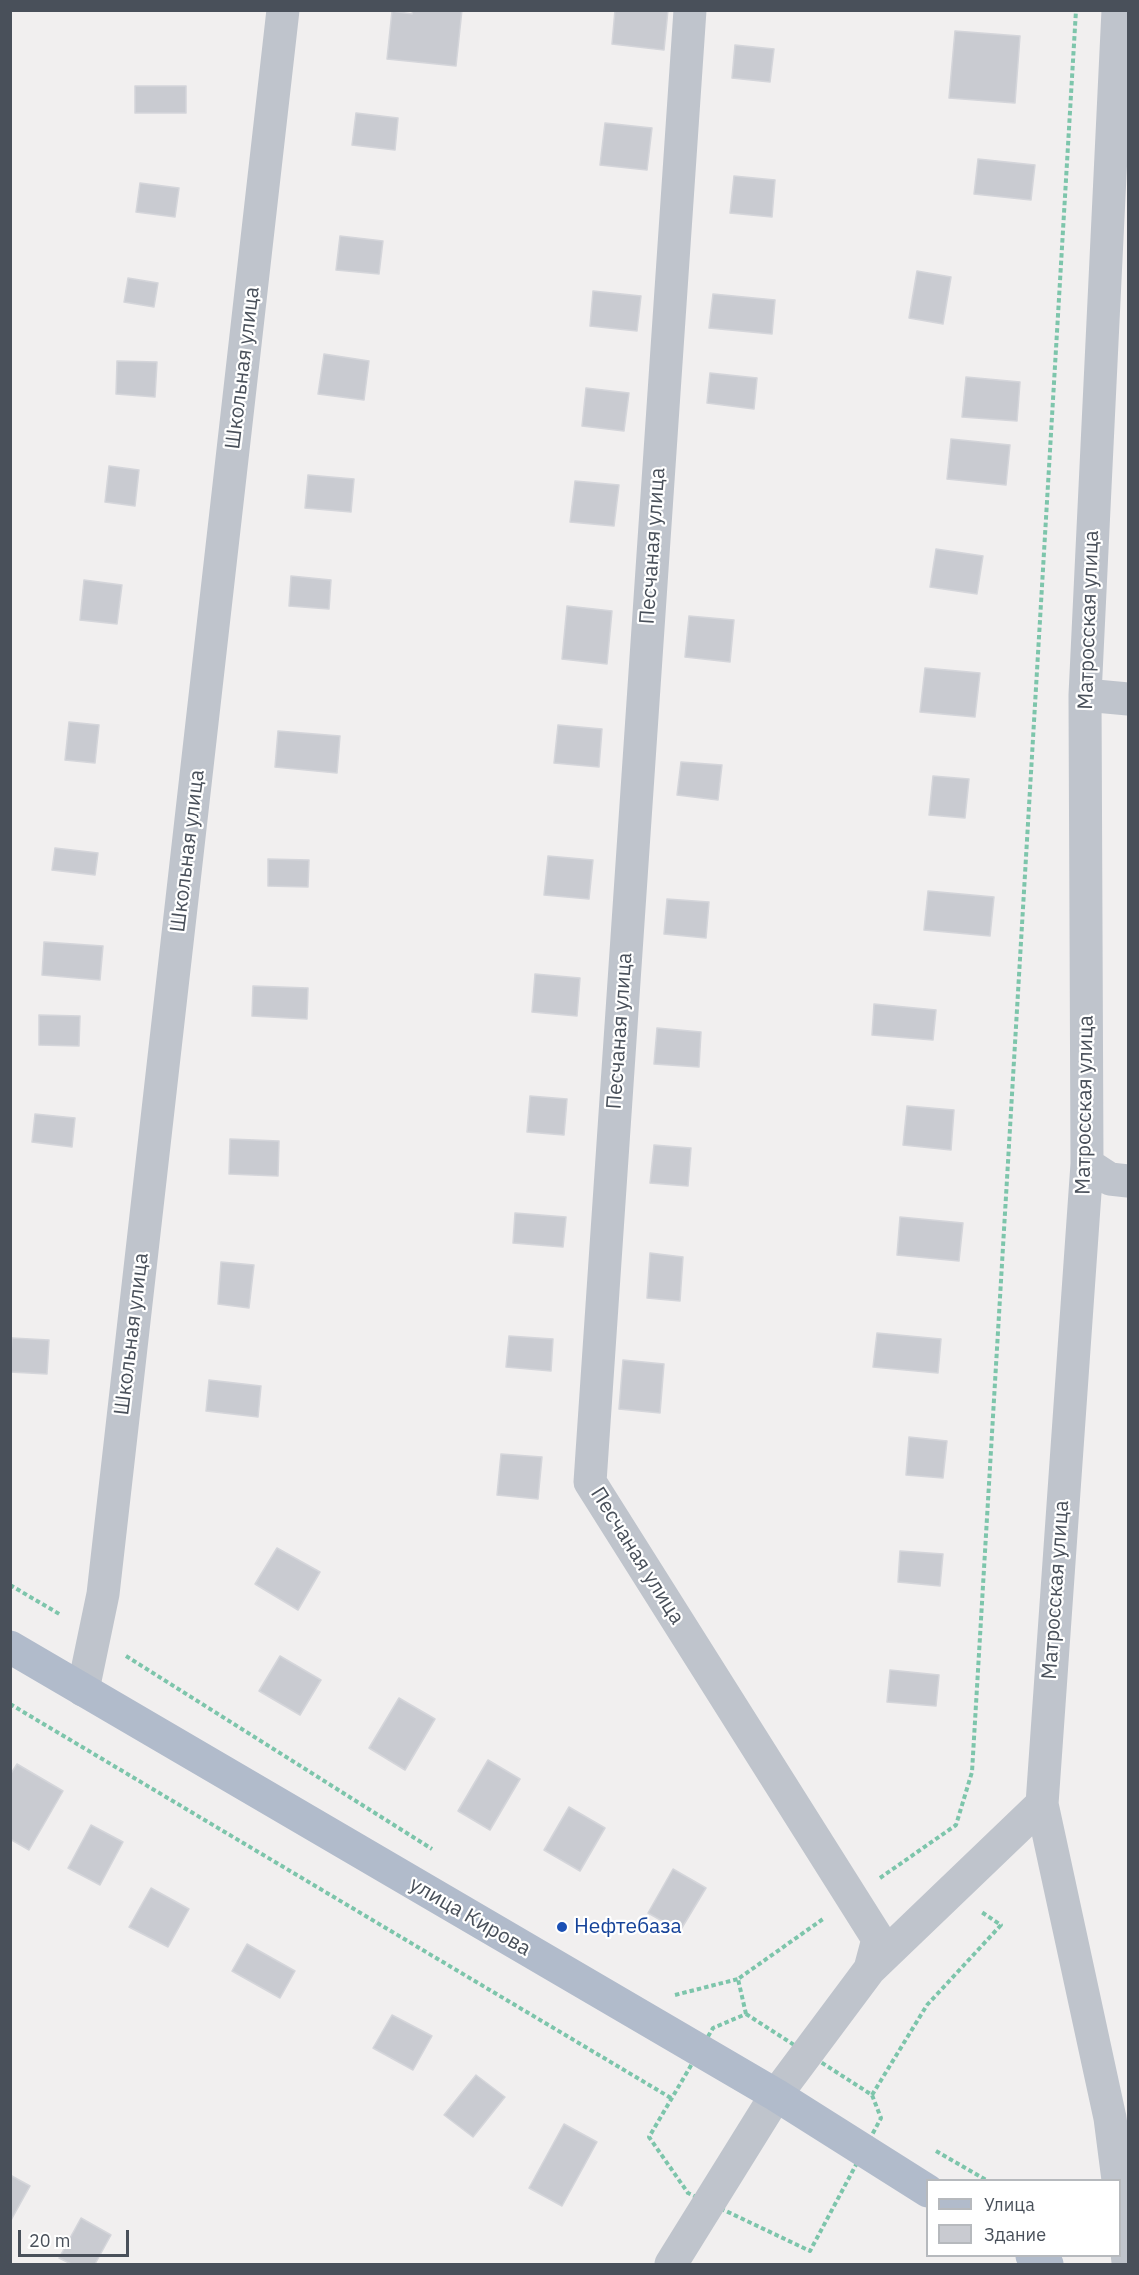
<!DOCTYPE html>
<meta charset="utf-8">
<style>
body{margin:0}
#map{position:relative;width:1139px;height:2275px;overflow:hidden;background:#f1efef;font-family:"IBM Plex Sans",sans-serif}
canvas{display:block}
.frame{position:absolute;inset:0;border:12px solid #49505a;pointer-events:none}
.legend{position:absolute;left:926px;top:2179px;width:195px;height:78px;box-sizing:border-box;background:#fff;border:2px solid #b6b9bd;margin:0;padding:8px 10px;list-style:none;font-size:18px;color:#49505a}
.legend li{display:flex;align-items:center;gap:12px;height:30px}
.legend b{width:30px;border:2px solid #b6b9bd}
.scale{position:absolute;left:18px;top:2230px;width:111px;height:27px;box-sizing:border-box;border:3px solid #49505a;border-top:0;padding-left:8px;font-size:18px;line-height:21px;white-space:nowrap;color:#49505a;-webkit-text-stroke:4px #fff;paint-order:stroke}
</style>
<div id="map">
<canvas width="1139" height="2275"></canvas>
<div class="frame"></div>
<ul class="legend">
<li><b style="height:8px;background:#b1bbcb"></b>Улица</li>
<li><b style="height:16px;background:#c9cbd1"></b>Здание</li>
</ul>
<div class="scale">20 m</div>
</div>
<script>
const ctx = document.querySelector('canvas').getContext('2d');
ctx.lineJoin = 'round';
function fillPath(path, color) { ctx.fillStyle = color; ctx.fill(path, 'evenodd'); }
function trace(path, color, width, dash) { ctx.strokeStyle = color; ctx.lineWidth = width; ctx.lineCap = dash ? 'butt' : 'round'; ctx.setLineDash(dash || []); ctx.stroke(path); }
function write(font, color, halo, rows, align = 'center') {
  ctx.font = font + ' "IBM Plex Sans",sans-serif'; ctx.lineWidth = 4.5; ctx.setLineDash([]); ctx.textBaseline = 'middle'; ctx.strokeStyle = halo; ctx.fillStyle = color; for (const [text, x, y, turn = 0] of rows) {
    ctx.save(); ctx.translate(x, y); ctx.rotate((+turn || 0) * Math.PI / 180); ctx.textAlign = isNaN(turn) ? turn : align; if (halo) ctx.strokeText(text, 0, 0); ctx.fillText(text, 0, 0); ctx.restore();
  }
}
const building = new Path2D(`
 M413,10H462L456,66L387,59L392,11L412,14Z
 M615,10H668L664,50L612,44Z
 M955,31L1020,36L1015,103L949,98Z
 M735,45L774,49L770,82L732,78Z
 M135,86H186V113H135Z
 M356,113L398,118L395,150L352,145Z
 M605,123L652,128L647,170L600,165Z
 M978,159L1035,165L1031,200L974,194Z
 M734,176L775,180L772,217L730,213Z
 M140,183L179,188L175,217L136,212Z
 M340,236L383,241L379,274L336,270Z
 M917,271L951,277L943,324L909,318Z
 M128,278L158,283L154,307L124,302Z
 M593,291L641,296L637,331L590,326Z
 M713,294L775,300L772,334L709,328Z
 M324,354L369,361L364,400L318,394Z
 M117,361L157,362L155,397L116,394Z
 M710,373L757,378L754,409L707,403Z
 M966,377L1020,382L1017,421L962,417Z
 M586,388L629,393L624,431L582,426Z
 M951,439L1010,445L1006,485L947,479Z
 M109,466L139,470L135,506L105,502Z
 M308,475L354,479L351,512L305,508Z
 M575,481L619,485L614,526L570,522Z
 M936,549L983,556L977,594L930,587Z
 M291,576L331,580L329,609L289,606Z
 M84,580L122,585L117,624L80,620Z
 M567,606L612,611L607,664L562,659Z
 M689,616L734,620L730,662L685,657Z
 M925,668L980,673L975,717L920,712Z
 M69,722L99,725L95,763L65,760Z
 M558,725L602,729L599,767L554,763Z
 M278,731L340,736L337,773L275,767Z
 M681,762L722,765L718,800L677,795Z
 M933,776L969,779L965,818L929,815Z
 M55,848L98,853L95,875L52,870Z
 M548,856L593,860L589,899L544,895Z
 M268,859L309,860L308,887L268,886Z
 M928,891L994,897L990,936L924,930Z
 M667,899L709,902L706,938L664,934Z
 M44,942L103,946L100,980L42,975Z
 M535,974L580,978L577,1016L532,1012Z
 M253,986L308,988L307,1019L252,1016Z
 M874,1004L936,1010L933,1040L872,1035Z
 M39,1015L80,1016L79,1046L39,1045Z
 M657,1028L701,1032L699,1067L654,1064Z
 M530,1096L567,1099L564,1135L527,1132Z
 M907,1106L954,1110L951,1150L903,1145Z
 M35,1114L75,1118L72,1147L32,1142Z
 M230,1139L279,1141L278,1176L229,1174Z
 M654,1145L691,1148L688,1186L650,1183Z
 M515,1213L566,1217L563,1247L513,1243Z
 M900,1217L963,1223L959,1261L897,1255Z
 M650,1253L683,1257L680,1301L647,1298Z
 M221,1262L254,1265L249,1308L218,1304Z
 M877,1333L941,1339L938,1373L873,1367Z
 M509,1336L553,1339L551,1371L506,1367Z
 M12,1338L49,1340L47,1374L10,1372Z
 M623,1360L664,1364L660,1413L619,1409Z
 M209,1380L261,1386L258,1417L206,1411Z
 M909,1437L947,1441L943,1478L906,1475Z
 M501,1454L542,1457L538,1499L497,1495Z
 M277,1548L320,1572L298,1610L255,1584Z
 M900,1551L943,1554L940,1586L898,1582Z
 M280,1656L321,1680L300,1715L259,1691Z
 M890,1670L939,1675L936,1706L887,1702Z
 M399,1698L435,1719L405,1770L369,1748Z
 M488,1760L520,1779L490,1830L458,1811Z
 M17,1764L63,1791L29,1850L10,1839V1775Z
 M569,1807L605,1828L580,1871L544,1850Z
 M91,1825L123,1842L100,1885L68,1868Z
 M673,1869L706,1888L680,1931L648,1913Z
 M151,1888L189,1909L168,1947L129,1927Z
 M247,1944L295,1971L280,1998L232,1971Z
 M392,2015L432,2036L413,2070L373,2048Z
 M476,2075L505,2097L473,2137L444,2115Z
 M564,2124L597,2142L562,2206L529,2188Z
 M10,2175L30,2186L10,2222Z
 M81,2218L111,2235L95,2264H71L59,2258Z`);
fillPath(building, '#c9cbd1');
trace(building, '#d4d5da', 1.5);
trace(new Path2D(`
 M10,1585L61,1615
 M126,1656L432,1849
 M10,1704L671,2098
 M880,1878L956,1825L972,1772L1076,10
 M675,1995L738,1979
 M746,2014L738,1979L823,1919
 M746,2014L872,2095L881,2118L810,2251L688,2193L649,2137L713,2028Z
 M872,2095L927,2005L1001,1925L980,1911
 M936,2151L986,2180`), '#7dc5ab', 4, [4.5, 3]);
trace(new Path2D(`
 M690,10L590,1482L878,1939L870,1969
 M1085,695L1128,699
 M1087,1164L1110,1179L1128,1181
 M83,1690L103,1594L283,10
 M1042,1804L1110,2118L1118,2180
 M1120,2190L1128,2262
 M671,2264L776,2095L870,1969L1042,1804L1087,1164L1085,695L1118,10`), '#bfc4cc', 33);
trace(new Path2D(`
 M10,1647L776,2095L928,2191
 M1032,2256L1047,2264`), '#b1bbcb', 33);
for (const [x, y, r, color] of [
 [562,1927,6,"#1a4fb4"]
]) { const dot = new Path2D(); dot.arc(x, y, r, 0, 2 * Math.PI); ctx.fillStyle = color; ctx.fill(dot); trace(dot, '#fff', 2); }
write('21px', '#49505a', '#fff', [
 ["Школьная улица",243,368,-83],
 ["Песчаная улица",653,546,-86],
 ["Матросская улица",1089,620,-88],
 ["Школьная улица",188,851,-83],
 ["Песчаная улица",620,1031,-86],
 ["Матросская улица",1085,1105,-89],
 ["Школьная улица",132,1334,-83],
 ["Песчаная улица",637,1556,58],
 ["Матросская улица",1056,1590,-86],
 ["улица Кирова",470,1917,30]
]);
write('21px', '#164399', '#fff', [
 ["Нефтебаза",574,1927]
], 'left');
</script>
